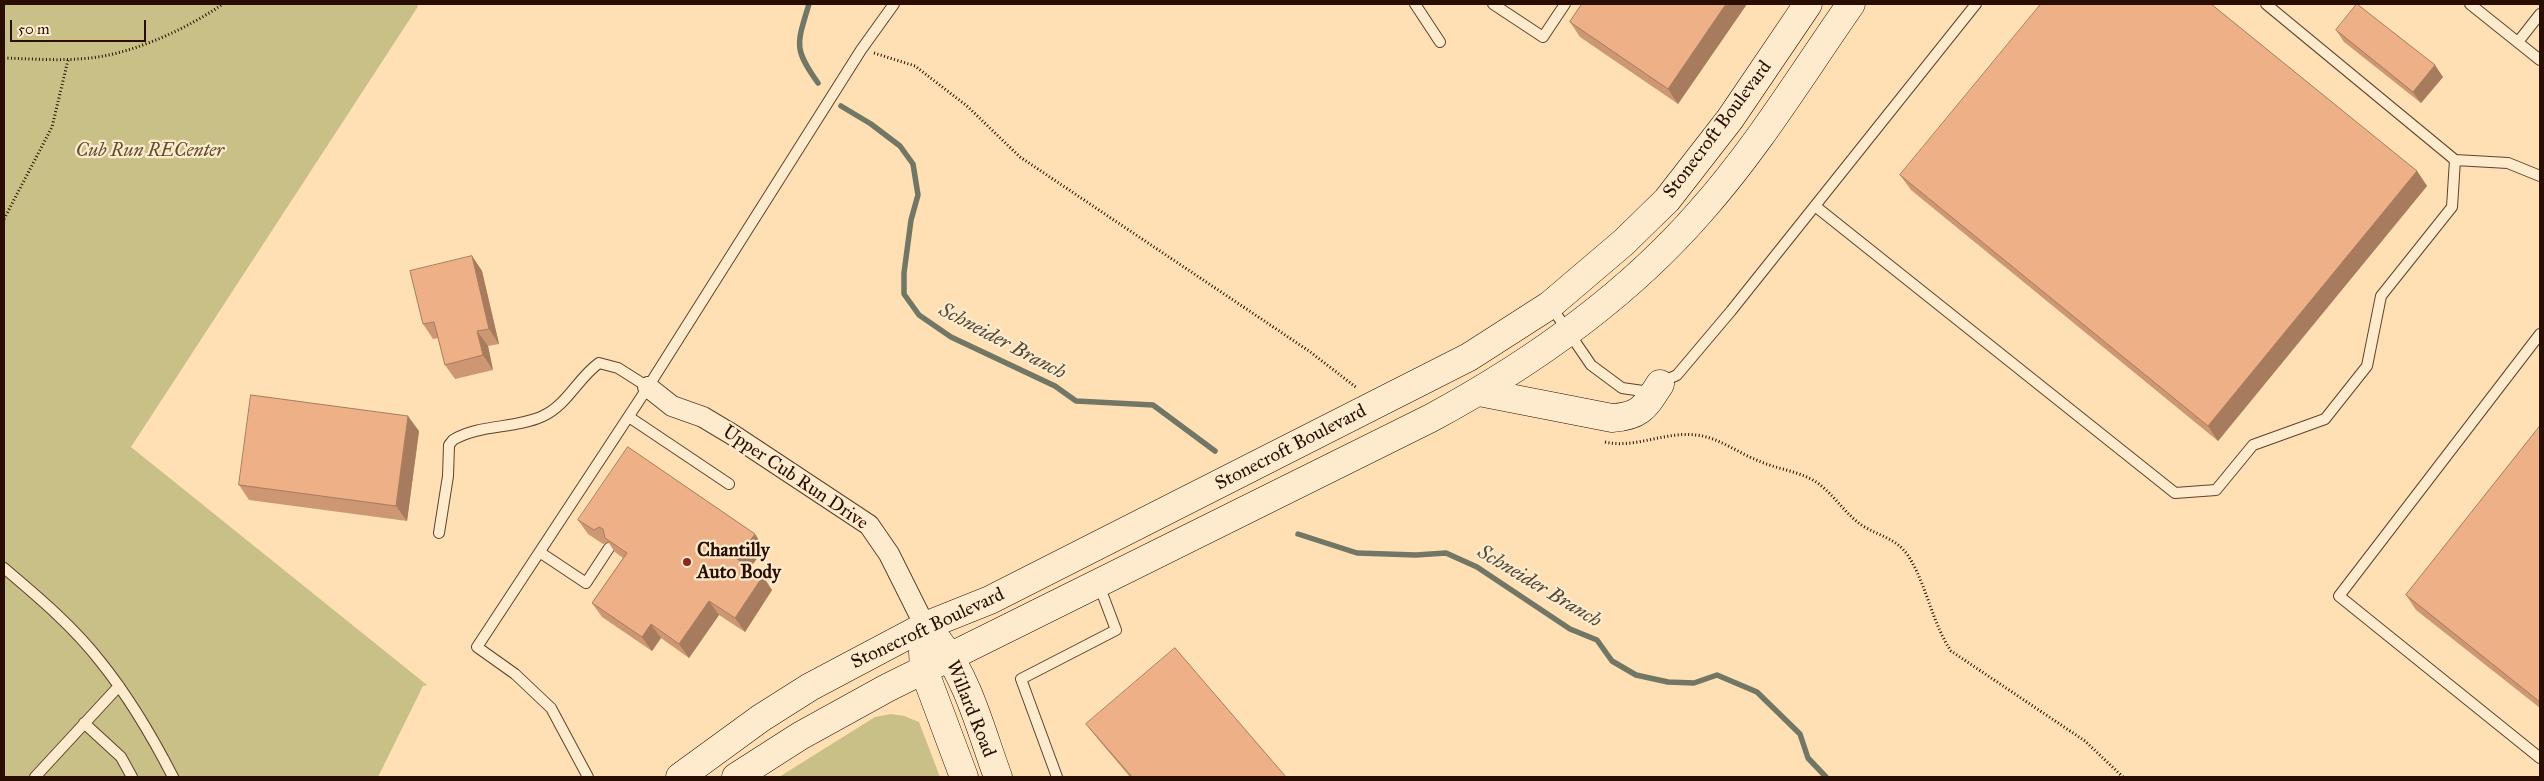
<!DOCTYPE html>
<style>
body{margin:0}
#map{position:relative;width:2544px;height:781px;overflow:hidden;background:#fee0b4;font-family:"IM FELL Great Primer",serif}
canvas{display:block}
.frame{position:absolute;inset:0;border:5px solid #290d00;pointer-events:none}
.scale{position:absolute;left:10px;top:20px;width:136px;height:22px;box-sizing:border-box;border:2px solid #290d00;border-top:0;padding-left:6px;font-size:15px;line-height:18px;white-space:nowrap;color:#290d00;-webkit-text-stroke:4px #feebce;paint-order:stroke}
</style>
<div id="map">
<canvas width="2544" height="781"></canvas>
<div class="frame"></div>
<div class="scale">50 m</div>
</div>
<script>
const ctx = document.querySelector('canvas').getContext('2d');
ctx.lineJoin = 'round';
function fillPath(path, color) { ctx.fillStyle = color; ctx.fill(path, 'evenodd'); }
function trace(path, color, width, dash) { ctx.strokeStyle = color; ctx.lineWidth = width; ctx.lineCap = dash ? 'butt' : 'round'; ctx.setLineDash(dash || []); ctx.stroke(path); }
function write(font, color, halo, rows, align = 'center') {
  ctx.font = font + ' "IM FELL Great Primer",serif'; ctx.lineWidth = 4.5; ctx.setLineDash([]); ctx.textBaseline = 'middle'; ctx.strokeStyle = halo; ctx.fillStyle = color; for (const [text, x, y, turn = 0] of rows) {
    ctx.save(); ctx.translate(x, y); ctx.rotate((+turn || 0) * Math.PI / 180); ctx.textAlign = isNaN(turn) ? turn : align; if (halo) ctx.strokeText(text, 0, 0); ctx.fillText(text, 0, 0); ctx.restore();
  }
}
fillPath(new Path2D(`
 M4,4H418L417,8L131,447L427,685L423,686L378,777H4Z
 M891,714L904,716L919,722L940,777H779L875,717Z`), '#c8c087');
trace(new Path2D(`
 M809,4C797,44 793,48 818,83
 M841,106L871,124L900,146L913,164L918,195L911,220L904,273V294L919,315L951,337L1055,386L1076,401L1153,405L1215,451
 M1298,534L1357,553L1416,555L1446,553L1477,567L1570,629L1597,640L1612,661L1636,675L1668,682L1694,683L1717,675L1757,692L1800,734L1808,758L1826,777`), '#717764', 5.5);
const lane = new Path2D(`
 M1415,4L1440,42
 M1493,4L1543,37L1565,4
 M2470,4L2540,60
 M2518,42L2540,14
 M2455,160L2508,163L2540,176
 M1815,206L2175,493L2216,490L2253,445L2325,419L2367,366L2381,296L2452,207L2455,160L2266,4
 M1550,305L1591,365L1622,388L1643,391L1677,375L1731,311L1976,4
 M2540,334L2339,596L2540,758
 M629,417L729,484
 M439,533L448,476L449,445L453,440C479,424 515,429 543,416C567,405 578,378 599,363L618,368L648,387
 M541,553L586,583L609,548
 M4,568C37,596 73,626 100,661C129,697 152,736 173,777
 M84,723L121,757L132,777
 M35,777L119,686
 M588,777L551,708L515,674L477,647L648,387L861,50L894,4
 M1057,777L1021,679L1116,630L1099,585`);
const street = new Path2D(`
 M648,387L672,406L703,417L733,435L869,525L889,554L925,626`);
const secondary = new Path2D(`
 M1479,392L1612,418C1641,416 1645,407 1660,384
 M939,642C968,678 982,734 998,777
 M923,652L924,670L964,777
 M680,777L761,718L810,687L925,626L990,600L1469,357L1550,305L1624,242L1667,200L1730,119L1808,4
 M736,777L800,736L887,688L1431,418C1531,364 1625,298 1700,212C1757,148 1802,74 1851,4`);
trace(lane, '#5e422d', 12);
trace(street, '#5e422d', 22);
trace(secondary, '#290d00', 29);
trace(new Path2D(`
 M874,53L915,66L967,106L1020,157L1309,351L1357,388
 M4,58C37,59 71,62 104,56C145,48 189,27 223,4
 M4,219L52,127L68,60
 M1605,442C1635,449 1666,431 1696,435C1718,437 1738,453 1759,461C1779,470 1801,471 1819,484C1835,496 1846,515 1863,526C1879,536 1895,538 1907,554C1927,584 1931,621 1951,651L2085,741L2123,777`), '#290d00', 3, [1, 2.5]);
trace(lane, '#feebce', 10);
trace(street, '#feebce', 20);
trace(secondary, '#feebce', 28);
fillPath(new Path2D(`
 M1582,4H1747L1678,104L1580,37L1570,22Z
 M2336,30L2443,77L2421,103L2344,42Z
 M2417,171L2427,186L2218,441L1911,190L1900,175Z
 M472,256L482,271L499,344L488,346L493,370L455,379L445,365L438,338L433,339L423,324Z
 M2540,426V708L2416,610L2406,595Z
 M419,431L407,521L249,500L239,485Z
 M578,520L764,548L750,568L772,590L745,632L719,615L689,658L661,638L652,651L602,617L592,603L623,558L615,552L608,542L603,544L588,534Z
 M1086,724L1286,777H1130L1097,738Z`), '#cd9773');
fillPath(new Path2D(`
 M1726,4H1747L1678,104L1668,89Z
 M2435,65L2443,77L2421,103L2413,92Z
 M2417,171L2427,186L2218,441L2208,426Z
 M472,256L482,271L499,344L489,329Z
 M477,331L488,346L493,370L483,355Z
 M408,416L419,431L407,521L396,506Z
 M755,534L764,548L747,573L737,559Z
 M763,576L772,590L745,632L735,618Z
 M709,601L719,615L689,658L679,644Z
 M651,624L661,638L652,651L642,637Z`), '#a77b5e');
const building = new Path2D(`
 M1582,4H1726L1668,89L1570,22Z
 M2041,4H2211L2417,171L2208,426L1900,175Z
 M2357,4L2435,65L2413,92L2336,30Z
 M472,256L489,329L477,331L483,355L445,365L434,322L423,324L410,271Z
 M251,395L408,416L396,506L239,485Z
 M2540,426V702L2406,595Z
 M628,447L755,534L737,559L763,576L735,618L709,601L679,644L651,624L642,637L592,603L627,553L605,538L603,529L599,527L594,530L578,520Z
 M1175,648L1286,777H1132L1086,724Z`);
fillPath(building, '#eeb086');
trace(building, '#a77b5e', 1);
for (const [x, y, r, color] of [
 [687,562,5,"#8f2418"]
]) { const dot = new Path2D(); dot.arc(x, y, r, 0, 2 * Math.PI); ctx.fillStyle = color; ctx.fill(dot); trace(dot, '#feebce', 2); }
write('19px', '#290d00', '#feebce', [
 ["Stonecroft Boulevard",1718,130,-53],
 ["Stonecroft Boulevard",1291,448,-27],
 ["Upper Cub Run Drive",795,478,34],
 ["Stonecroft Boulevard",928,629,-25],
 ["Willard Road",970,709,68]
]);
write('italic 19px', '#614c2f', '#feebce', [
 ["Cub Run RECenter",150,151]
]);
write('bold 19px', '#290d00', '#feebce', [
 ["Chantilly",697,551],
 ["Auto Body",697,573]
], 'left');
write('italic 20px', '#534b3a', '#feebce', [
 ["Schneider Branch",1002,342,28],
 ["Schneider Branch",1539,587,31]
]);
</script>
